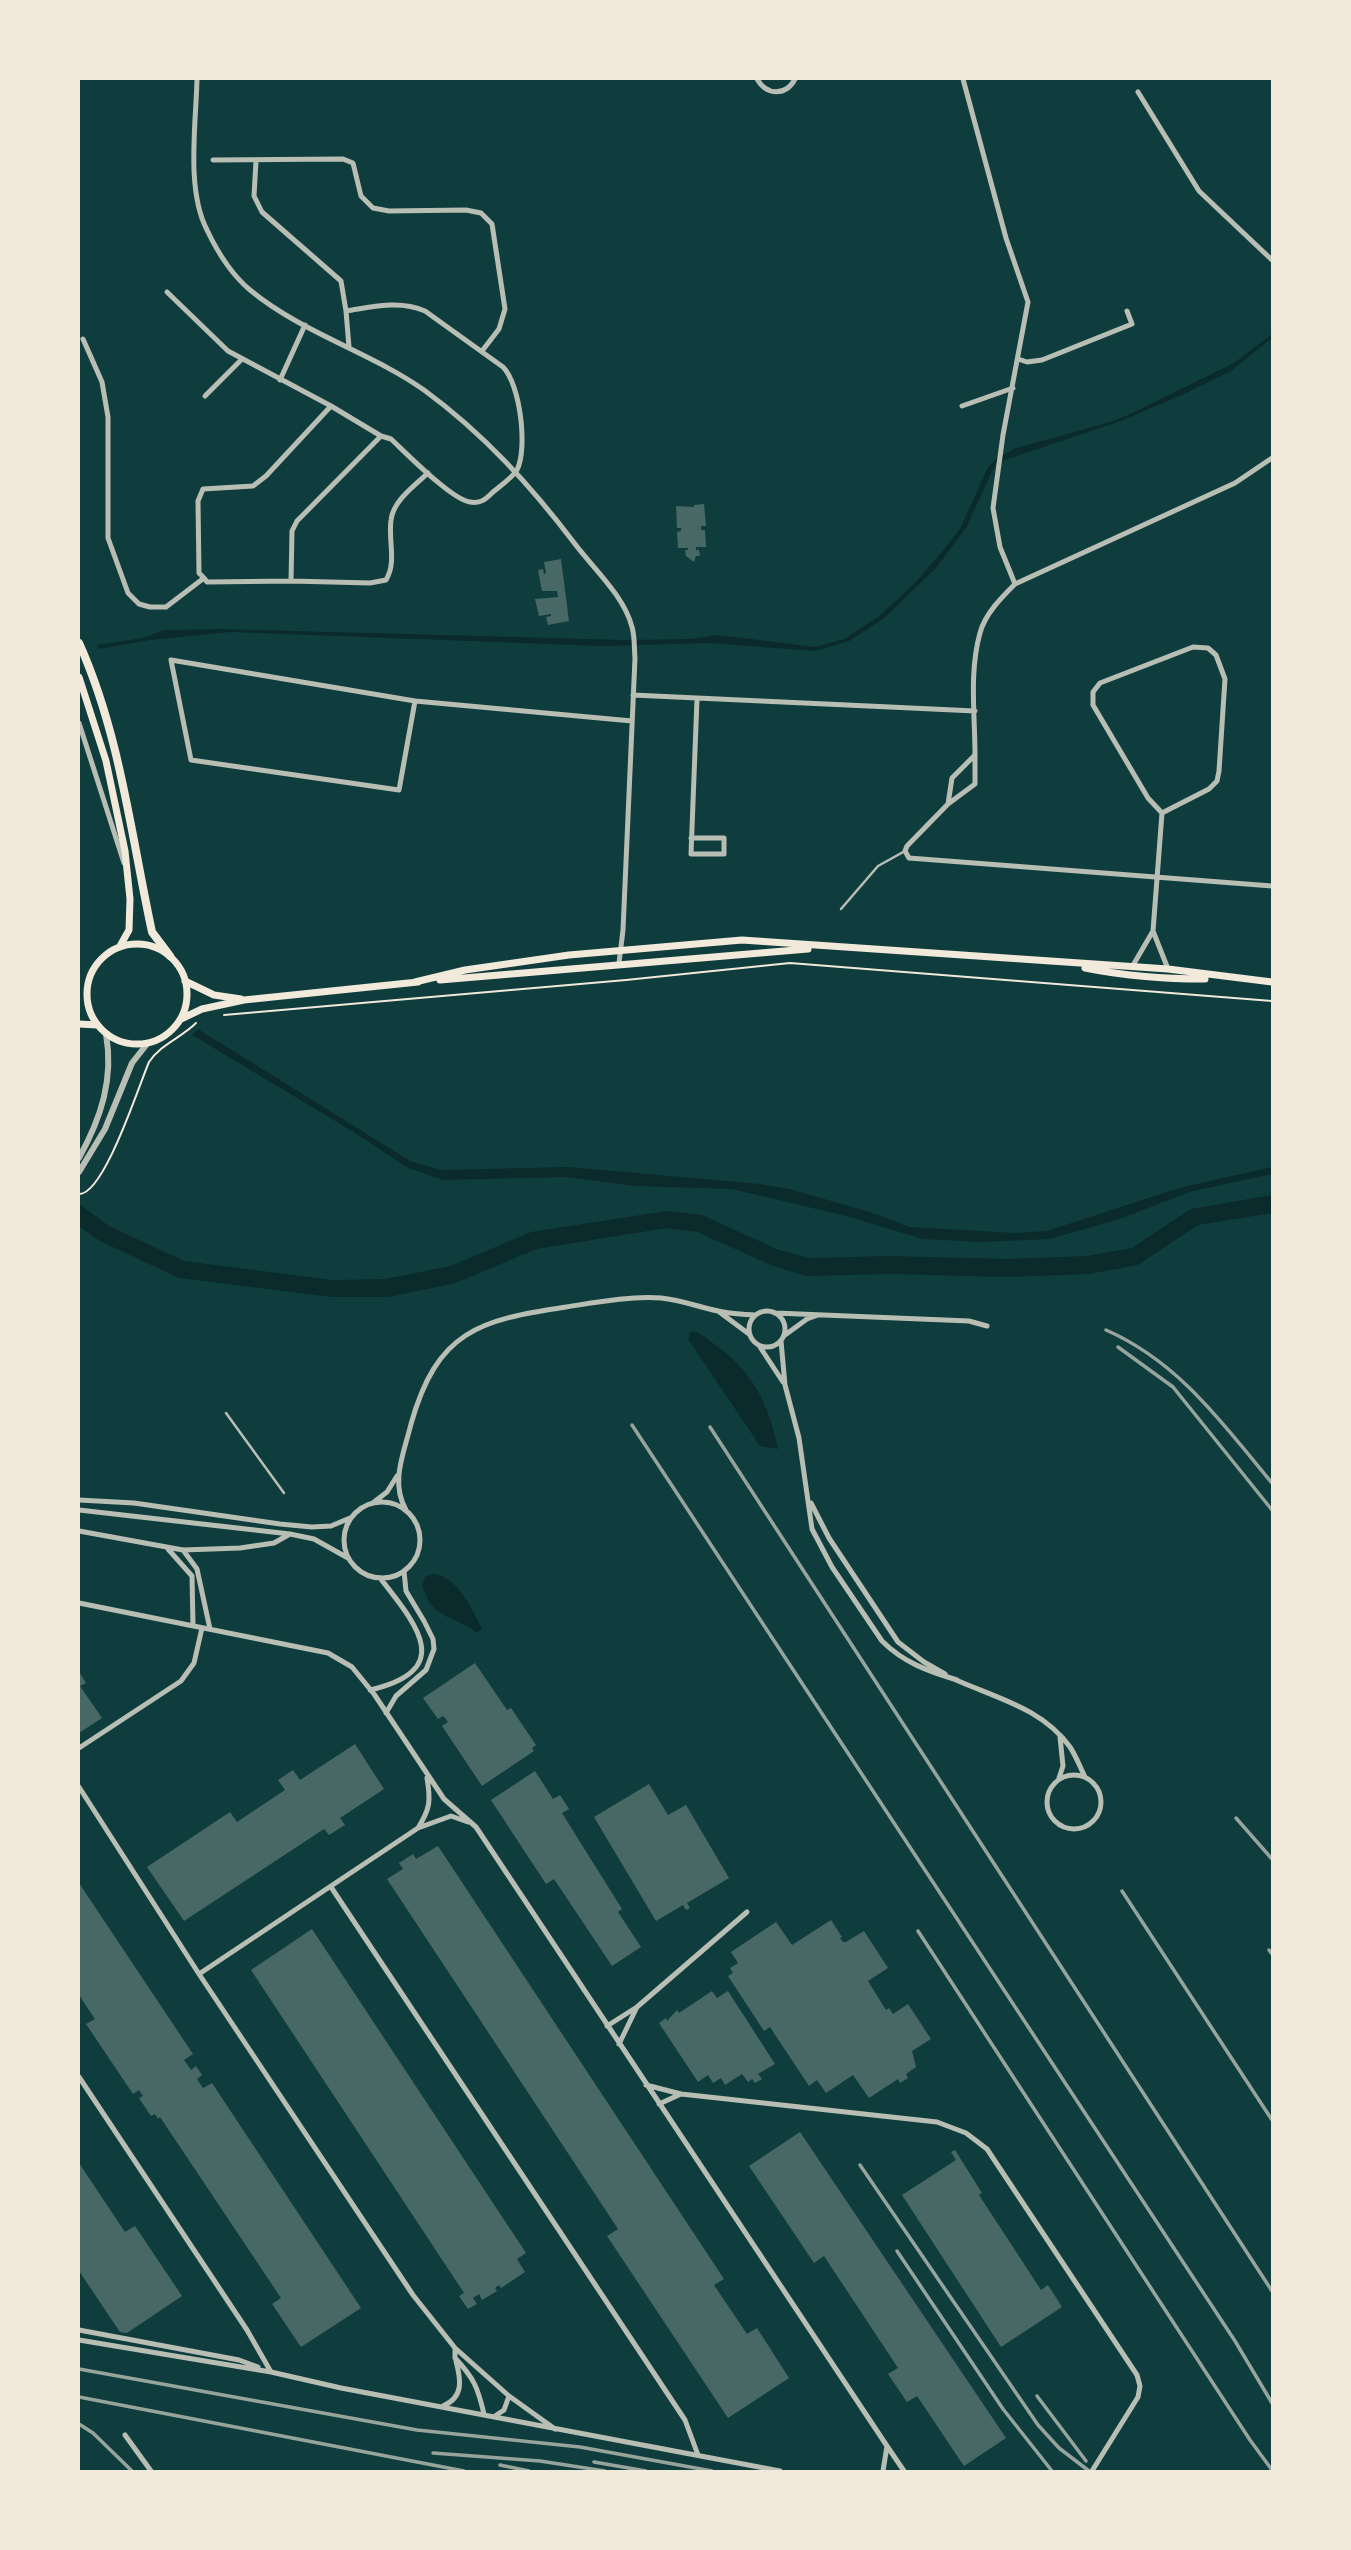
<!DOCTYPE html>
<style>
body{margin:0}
#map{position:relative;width:1351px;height:2550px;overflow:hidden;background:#0f3d3e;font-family:Manrope,sans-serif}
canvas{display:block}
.frame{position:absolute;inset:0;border:80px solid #f1e9da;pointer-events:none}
</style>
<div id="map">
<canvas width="1351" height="2550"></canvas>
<div class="frame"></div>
</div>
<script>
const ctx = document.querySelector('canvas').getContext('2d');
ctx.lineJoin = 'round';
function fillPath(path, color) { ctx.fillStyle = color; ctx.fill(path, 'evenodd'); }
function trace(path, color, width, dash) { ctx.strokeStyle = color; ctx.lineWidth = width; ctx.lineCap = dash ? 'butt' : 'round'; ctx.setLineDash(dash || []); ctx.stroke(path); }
fillPath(new Path2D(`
 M1272,334V338L1231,371L1186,393L1121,421L996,463L966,528L936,568L883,619L849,641L815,651L708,643L601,646L231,632L150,640L99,649L97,645L143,638L164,630L222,629L625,640L690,639L718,635L815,647L844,639L878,617L915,583L941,553L960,529L988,467L997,458L1016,448L1107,423L1128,415L1234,363Z
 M198,1029L410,1161L442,1170L568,1167L760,1184L789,1189L870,1212L910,1227L1014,1233L1047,1231L1179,1188L1272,1167V1174L1189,1192L1120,1219L1050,1239L982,1242L923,1239L846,1216L732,1189L635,1186L566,1177L443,1180L408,1168L352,1131L192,1035Z
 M1272,1195V1213L1198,1225L1138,1265L1089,1274L1008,1277L891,1274L806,1276L773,1266L697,1232L667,1228L536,1249L456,1283L388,1297H331L179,1278L100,1241L79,1226V1204L109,1226L184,1261L332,1280L386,1279L451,1266L531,1232L667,1211L702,1215L779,1250L809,1258L891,1256L1008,1259L1087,1256L1132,1248L1191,1209Z
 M691,1331C700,1332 706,1338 714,1344C753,1372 768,1402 778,1449L760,1446L688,1339Z
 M434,1574C460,1579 469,1606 482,1628L477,1633C454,1615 430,1619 422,1584L426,1576Z`), '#0a2a2b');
fillPath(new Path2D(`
 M704,504L706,526H701V530H705L706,547H696V550H699L700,556H696L694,562L686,556L685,550H688V548H678L677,532L681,531V528H677L676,506L694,507V505Z
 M561,559L569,621L548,625L546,617L551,616V614L539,616L535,599L558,597L557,591H542L538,570L543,569L544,574L546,573L544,562Z
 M475,1663L507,1710L511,1708L536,1745L532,1748L534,1751L482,1786L442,1726L448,1722L445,1718L443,1716L438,1719L423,1698Z
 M79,1672L86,1683L80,1686L102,1718L79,1733Z
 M355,1744L384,1789L340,1818L345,1825L329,1835L324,1829L184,1921L147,1867L230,1812L237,1822L285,1790L278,1780L293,1770L300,1780Z
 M535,1771L553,1799L560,1795L569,1809L562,1813L622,1909L618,1912L641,1947L612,1966L554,1879L546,1884L491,1800Z
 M649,1784L668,1815L686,1805L729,1878L687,1903L690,1908L686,1910L683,1905L656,1921L594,1817Z
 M438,1846L724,2279L714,2285L747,2334L757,2328L789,2378L728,2418L607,2236L618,2229L387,1879L403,1869L399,1863L413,1854L416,1859Z
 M79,1883L193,2054L184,2060L191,2070L196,2066L202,2075L197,2079L203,2088L212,2083L361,2308L301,2347L272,2304L281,2298L160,2117L158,2119L155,2114L151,2116L139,2098L143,2096L139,2090L133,2094L86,2024L95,2019L79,1995Z
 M831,1920L842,1937L840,1938L843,1942H846L864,1931L888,1968L868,1981L886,2010L889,2008L893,2014L908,2004L931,2039L912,2051L916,2067L906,2074L908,2078L900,2083L898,2079L869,2098L853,2075L826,2093L817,2080L809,2086L770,2027L764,2031L728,1976L733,1973L730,1968L738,1963L731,1952L776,1922L792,1945Z
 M312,1929L526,2253L517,2259L525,2272L501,2288L499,2285L495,2288L497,2291L482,2300L479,2294L473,2298L477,2304L468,2309L459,2296L464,2293L251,1970Z
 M712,1991L717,1998L728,1991L775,2064L758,2074L762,2079L755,2083L752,2079L748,2082L742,2074L725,2085L721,2078L713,2083L708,2075L698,2082L659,2023L666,2018L667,2021L677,2010L679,2013Z
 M800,2132L1006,2438L964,2466L917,2396L907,2402L888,2374L898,2368L824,2256L814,2263L749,2166Z
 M955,2150L982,2193L979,2195L1041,2290L1048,2285L1062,2307L1001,2347L902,2195L956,2160L951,2152Z
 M79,2163L125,2232L135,2226L182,2296L127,2333L120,2332L79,2271Z`), '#486865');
trace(new Path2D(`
 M224,1015L626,980L790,963L1272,1001
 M79,1194C104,1195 139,1085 149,1062C161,1044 181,1038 196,1023`), '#f1e9da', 2);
trace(new Path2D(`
 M841,909L878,866L905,851
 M226,1413L284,1493`), '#b8beb3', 2.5);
trace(new Path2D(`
 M197,79C196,124 186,190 207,230C217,251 232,275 250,290C302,333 370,352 424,390C484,434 531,486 575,544C594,569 624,596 632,627C635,637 634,648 635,658L623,930L619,963
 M757,79C767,96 786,96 795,79
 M963,79L1006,238L1028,302L1003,435L993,508L1000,547L1015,584
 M1138,92L1199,191L1272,260
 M213,160L343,159L353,163L361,196L373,208L389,211L466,210L481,213L492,224L505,309L499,329L482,351
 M256,161L254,196L262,212L341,281L346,311
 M167,292L228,351L331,406L381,436L391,439C406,453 452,500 470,502C481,504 486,499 493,492C500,486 512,478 517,470C528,448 520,384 503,367L425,311C399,300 373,307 346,311L349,347
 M83,339L102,382L108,417V538L128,593L139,604L150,607H166L204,578
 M1018,359L1027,362L1042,360L1132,324L1127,311
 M280,380L305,325
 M205,396L242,359
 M962,406L1013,388
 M204,578L207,582L291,581L370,583L386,580C397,562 388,540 391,520C393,501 415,485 428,473
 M204,578L199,573L198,501L203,489L253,486L266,476L331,406
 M291,581L292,531L297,521L381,436
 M633,695L975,711
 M415,701L399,790L191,760L171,660L415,701L632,721
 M79,723L124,863
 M975,755C975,715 969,672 980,633C985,614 1001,598 1015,584L1235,483L1272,458
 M948,804L952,778L975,755V784L948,804L907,846L905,851L909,858L1272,886
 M691,838H724V854H691L697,699
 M1153,931L1168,969
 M1132,967L1153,931L1162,813L1148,798L1093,705V692L1100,683L1193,647L1208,648L1216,655L1225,679L1219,771L1217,781L1209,789L1162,813
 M749 1329a18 18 0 1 1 36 0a18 18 0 1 1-36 0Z
 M718,1311L749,1334
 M775,1313L969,1321L987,1326
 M785,1335L807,1319L818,1315
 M781,1341L785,1385L799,1438L812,1529L832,1567L882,1641C904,1663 928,1671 957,1680
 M760,1347L783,1382
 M79,1500L134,1503L280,1524L312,1527L331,1526L350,1518
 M344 1540a38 38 0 1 1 76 0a38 38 0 1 1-76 0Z
 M374,1502L387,1492L397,1476
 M811,1503L829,1538L898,1642L924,1662L945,1674
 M79,1510L290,1534L314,1539L348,1558
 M406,1510C390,1482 404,1453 411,1424C437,1331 479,1320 566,1307C598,1302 629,1296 661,1298C681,1300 699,1307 718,1311C730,1314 742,1314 755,1315
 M79,1531L183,1550L240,1548L274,1543L290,1534
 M168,1549L192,1576L193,1625
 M183,1550L197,1569L210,1629
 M79,1603L328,1653L352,1667L374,1694L444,1799L476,1827L887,2446
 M956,1680C997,1698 1043,1709 1070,1747C1076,1756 1080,1767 1085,1777
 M370,1690C456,1670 417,1625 380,1578
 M386,1713L396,1696L426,1670L434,1649L433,1639L424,1621L406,1591L404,1571
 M79,1748L181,1681L194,1663L202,1628
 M1047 1802a27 27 0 1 1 54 0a27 27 0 1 1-54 0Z
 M427,1778C431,1801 430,1809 418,1828L451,1816L468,1822
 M1059,1778L1063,1766L1060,1737
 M79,1787L199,1974L413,2295L455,2348L509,2396L555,2429
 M331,1887L685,2420L698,2455
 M199,1974L418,1828
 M637,2007L747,1912
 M607,2026L637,2007L619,2044
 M79,2077L247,2330L271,2372
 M646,2085L681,2094L659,2104
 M681,2094L937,2122L966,2133L987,2149L1137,2375L1140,2386L1138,2397L1092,2471
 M79,2330L239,2360L258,2367
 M79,2340L271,2372L341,2388L780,2471
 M455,2348V2358C474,2378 478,2388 484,2414
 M443,2406C464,2397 461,2380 456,2361
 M495,2416L504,2410L509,2396
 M125,2435L151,2471
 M883,2471L887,2446L904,2471`), '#b8beb3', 5);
trace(new Path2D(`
 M79,1158C101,1118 114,1079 106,1034
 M79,1172L105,1129L132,1063L147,1044`), '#b8beb3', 6);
trace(new Path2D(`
 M79,677L106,761L125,851L130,899L129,930L120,946
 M87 994a50 50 0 1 1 100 0a50 50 0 1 1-100 0Z
 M1085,968C1125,976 1165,979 1205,979
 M440,980L808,949
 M185,981L214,995L241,999
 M415,982L465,970L569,955L742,940L1168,969L1272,982
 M181,1019L202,1009L244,1000L418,982
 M79,1024L97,1025`), '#f1e9da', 7);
trace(new Path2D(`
 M79,643C120,734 131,835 152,932L170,956`), '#f1e9da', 8);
trace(new Path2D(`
 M1106,1330C1179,1362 1223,1424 1272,1483
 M1118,1347L1173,1387L1272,1510
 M632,1425L1235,2341L1272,2403
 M710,1427L1272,2291
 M1236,1818L1272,1859
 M1122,1891L1272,2120
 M918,1931L1250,2440L1272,2470
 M1269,1950L1272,1954
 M860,2165L1038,2425L1059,2448L1089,2471
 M897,2251L1003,2409L1052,2471
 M79,2369L417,2430L580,2447L712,2471
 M1037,2396L1086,2461
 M79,2397L464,2471
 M79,2424L93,2433L132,2471
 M433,2453L540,2461L605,2471
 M594,2462L646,2471
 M500,2465L529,2471`), '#97a49c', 3.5);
</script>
